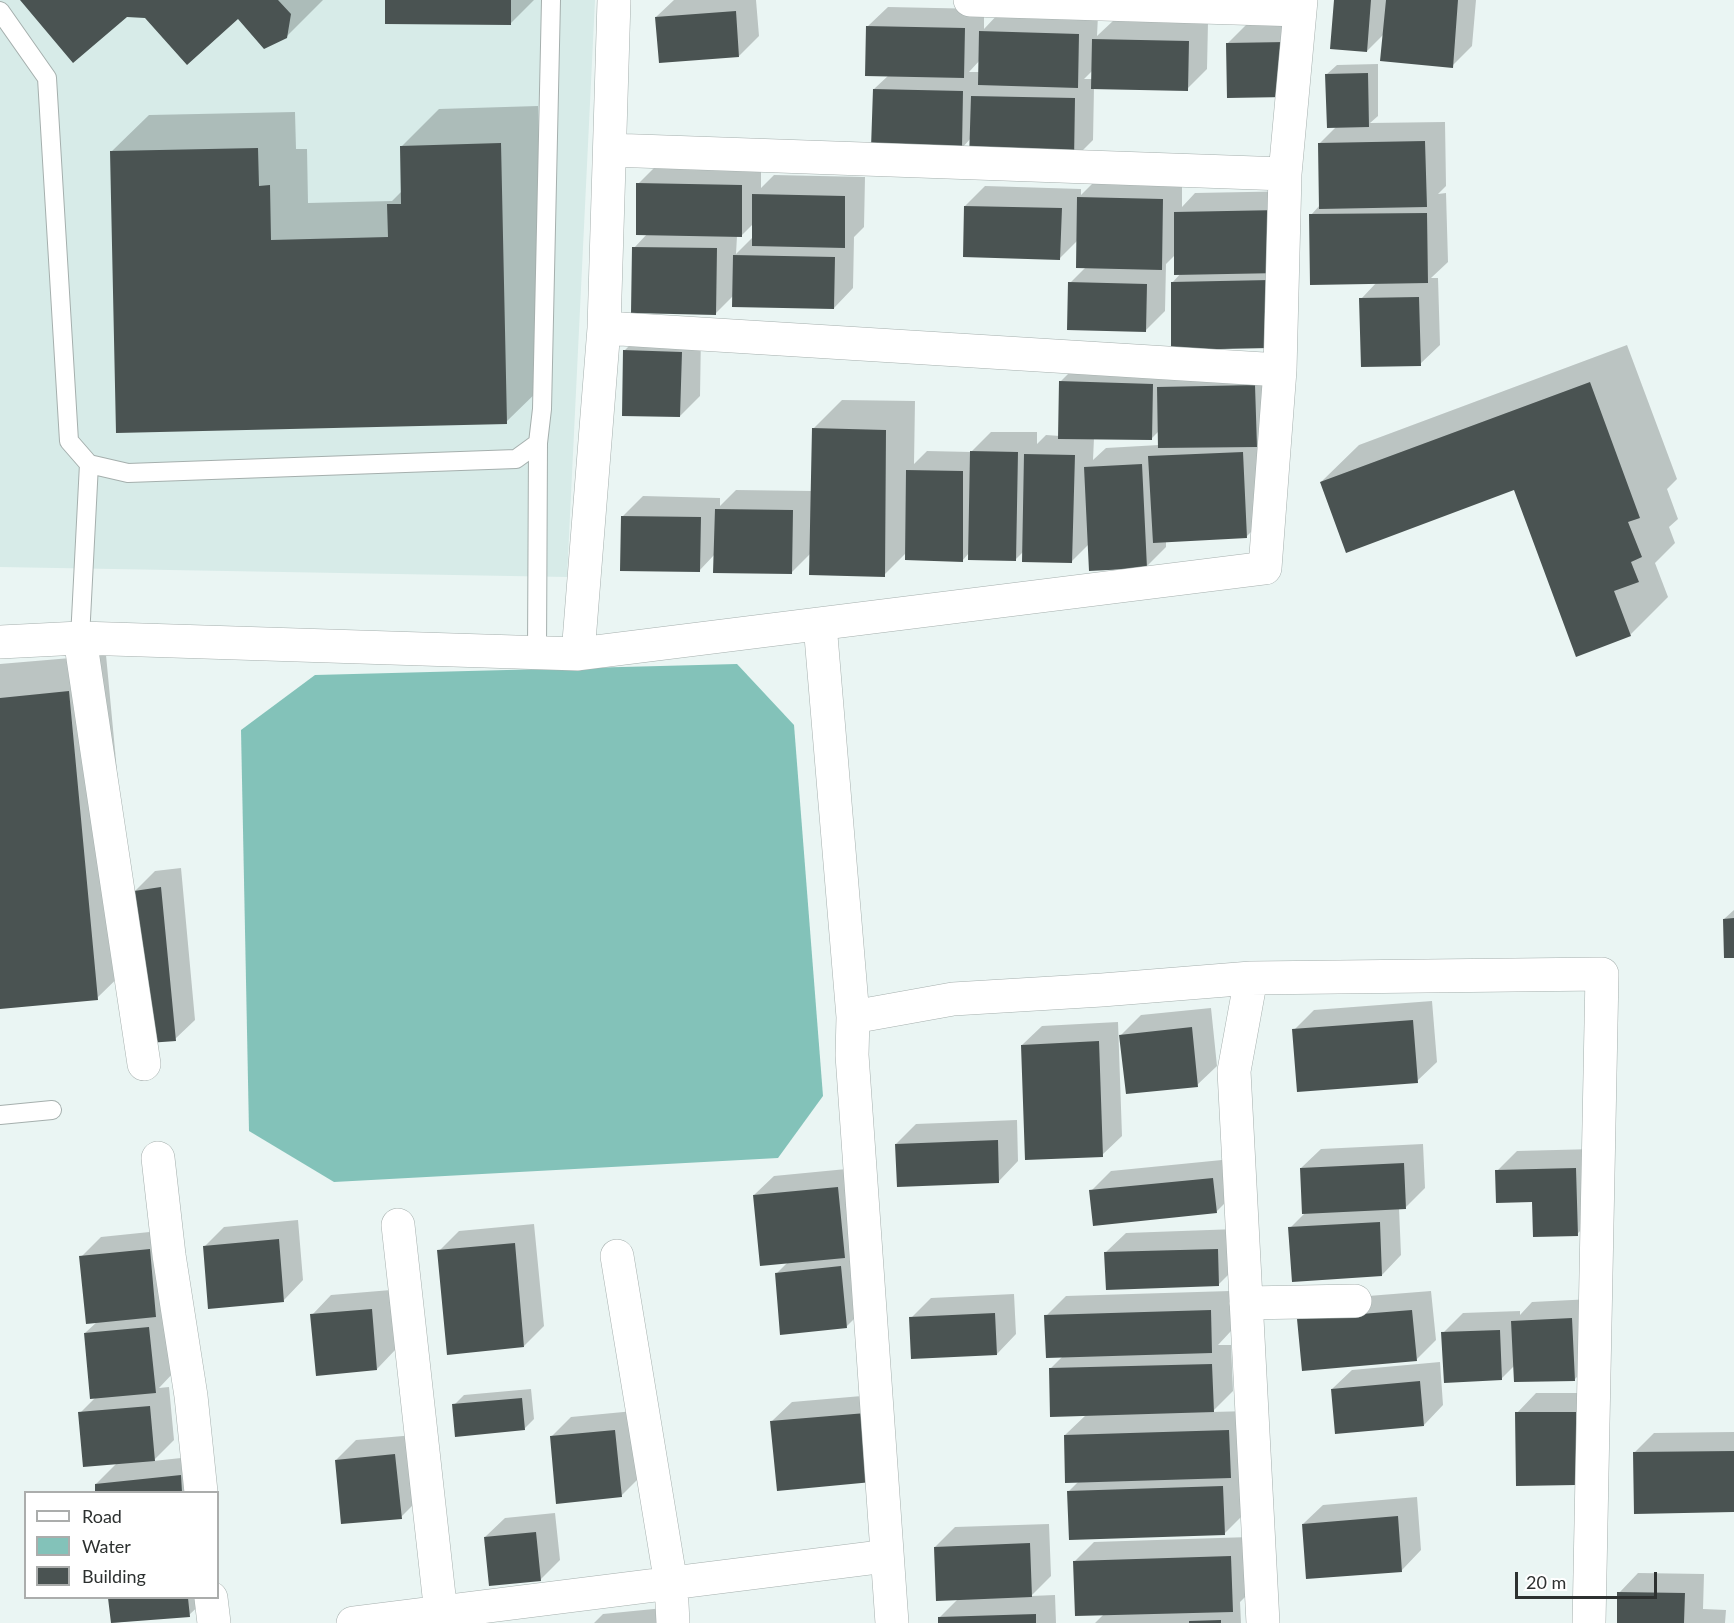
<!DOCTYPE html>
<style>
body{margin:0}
#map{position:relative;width:1734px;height:1623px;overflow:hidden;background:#eaf5f3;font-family:Lato,sans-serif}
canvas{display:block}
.legend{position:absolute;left:24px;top:1491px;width:195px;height:108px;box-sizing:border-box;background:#fff;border:2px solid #abadac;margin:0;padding:8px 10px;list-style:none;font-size:18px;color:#2d3130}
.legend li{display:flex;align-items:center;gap:12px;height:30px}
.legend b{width:30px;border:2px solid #abadac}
.scale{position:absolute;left:1515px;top:1572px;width:142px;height:27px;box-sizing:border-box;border:3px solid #2d3130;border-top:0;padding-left:8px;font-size:18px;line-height:21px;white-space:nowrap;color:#2d3130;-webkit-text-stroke:4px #fff;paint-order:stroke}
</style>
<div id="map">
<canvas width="1734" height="1623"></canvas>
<ul class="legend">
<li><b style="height:8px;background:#fff"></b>Road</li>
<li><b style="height:16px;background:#83c2b9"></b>Water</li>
<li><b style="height:16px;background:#4a5352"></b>Building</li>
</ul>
<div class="scale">20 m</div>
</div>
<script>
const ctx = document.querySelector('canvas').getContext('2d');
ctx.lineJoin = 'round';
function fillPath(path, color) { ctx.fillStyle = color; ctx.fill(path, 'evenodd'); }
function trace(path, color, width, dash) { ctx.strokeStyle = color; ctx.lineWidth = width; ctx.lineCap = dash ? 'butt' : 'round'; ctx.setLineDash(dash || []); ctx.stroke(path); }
fillPath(new Path2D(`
 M0,0H595L567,577L0,567Z`), '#d7ebe8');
fillPath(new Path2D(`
 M737,664L794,725L823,1096L778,1158L334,1182L249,1131L241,730L315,675Z`), '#83c2b9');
fillPath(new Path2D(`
 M22,0H323L286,37L239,17L146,16Z
 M387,0H534L510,24Z
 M674,0H756L759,36L739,56L656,17Z
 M1335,0H1476L1472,46L1452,66L1385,33L1367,51Z
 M888,7L984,9V29L1000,12L1098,15L1097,36L1114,20L1208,22L1207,69L1187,89L1094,87L1093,140L1074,159L971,138L962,148L874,89L889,75L868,26ZM980,60V72H969ZM1093,70V79H1084Z
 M1305,23L1229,96L1227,44L1247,24Z
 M1378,64V116L1370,123L1445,122L1446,186L1438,194L1446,193L1448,262L1431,278H1438L1440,345L1420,364L1361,299L1377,282L1311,215L1320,205L1319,144L1336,127L1327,74L1337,65Z
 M538,106L544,385L506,422L111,152L149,115L295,112L296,149H307L308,203L392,201L403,190L402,146L439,109Z
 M658,164L761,166V188L774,175L865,177L864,227L854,237L853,288L834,308L734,295L716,313L634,248L647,234L638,184ZM753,224V237L736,254L737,236H741Z
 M1098,178L1182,180V207L1195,193L1299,191L1300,252L1289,263V326L1172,283L1181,273L1176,254L1166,264L1165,311L1145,331L1070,283L1086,267L1078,240L1060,258L965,206L985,186L1081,189V195Z
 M644,331L701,332L700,396L680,416L624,351Z
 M1627,345L1677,479L1667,489L1678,519L1669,527L1675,543L1655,563L1668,597L1630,635L1514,488L1321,482L1359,445Z
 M1080,362L1275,366L1266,517L1246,537L1166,541V547L1146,567L1089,544L1072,561L1023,552L1015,560L969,553L962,561L906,553L884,575L811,553L791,573L715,554L699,571L623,516L643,496L720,498V506L736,490L812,491L813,429L842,400L915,401L914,464L927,451L971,452L991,432H1037V444L1046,435L1060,436V382ZM1159,431V445L1106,448L1093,460L1094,438L1151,439Z
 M106,655L135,961L97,998L0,1007V664Z
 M181,868L195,1020L175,1039L135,891L155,871Z
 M1734,910V956L1724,919Z
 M1432,1001L1437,1062L1417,1081L1294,1030L1314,1010Z
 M1211,1008L1217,1066L1197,1085L1121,1035L1141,1015Z
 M1118,1022L1122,1136L1102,1155L1022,1045L1042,1026Z
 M1017,1120L1018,1161L999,1181L896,1144L916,1124Z
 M1423,1144L1425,1188L1405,1208H1399L1401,1255L1382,1275L1290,1228L1304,1214L1301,1168L1321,1149Z
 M1595,1149L1597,1215L1577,1234L1497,1171L1517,1151Z
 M1232,1159L1236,1192L1216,1212L1091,1191L1111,1171Z
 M857,1168L866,1307L846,1327L777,1273L788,1262L754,1195L774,1176Z
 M298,1220L303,1280L284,1300L204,1247L224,1227Z
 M534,1224L544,1326L524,1346L439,1251L459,1231Z
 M1237,1229L1238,1265L1218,1285L1106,1252L1126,1233Z
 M169,1230L175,1371L159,1388L169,1387L174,1440L153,1461L200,1456L204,1492H97L96,1484L117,1463L80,1413L96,1397L85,1333L98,1321L81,1257L101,1237Z
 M391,1290L396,1349L377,1369L312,1315L331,1295Z
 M1230,1291L1231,1331L1218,1345H1231L1233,1391L1212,1412L1249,1411L1244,1514L1224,1534L1069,1491L1079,1481L1065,1435L1086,1415L1050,1369L1063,1356L1046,1316L1066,1296Z
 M1431,1291L1436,1340L1416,1360L1299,1320L1318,1300Z
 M1014,1294L1016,1334L997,1354L911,1318L931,1298Z
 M1592,1299L1595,1359L1575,1379L1515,1365L1501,1379L1443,1333L1463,1313L1520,1311V1315L1532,1302Z
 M1440,1362L1443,1405L1424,1425L1332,1389L1352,1370Z
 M531,1389L534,1419L524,1429L454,1405L464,1395Z
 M1536,1393H1595V1464L1517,1413Z
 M885,1394L872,1481L772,1421L792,1402Z
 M634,1411L641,1476L621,1496L551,1437L571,1417Z
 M1734,1432V1511L1634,1453L1654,1433Z
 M415,1435L421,1497L401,1517L336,1460L356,1440Z
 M1417,1497L1421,1550L1402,1570L1303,1524L1323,1505Z
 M555,1513L560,1560L540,1580L485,1537L505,1518Z
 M1049,1524L1051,1576L1031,1596L1055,1595L1056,1623H940L939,1618L959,1598L935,1547L955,1527Z
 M1250,1537L1252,1590L1240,1602L1241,1623H1095L1104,1614L1074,1562L1094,1542Z
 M1638,1573L1704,1574L1703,1609L1726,1610L1725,1623H1618L1619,1593Z
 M110,1598H207L189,1615L112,1623Z
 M664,1608L665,1623H594L603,1614Z`), '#0003');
fillPath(new Path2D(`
 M20,0H278L291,14L287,38L264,49L238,19L187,65L145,18L127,17L73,63Z
 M385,0H511V25L385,24Z
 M1334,0H1371L1367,52L1330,49Z
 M1386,0H1458L1453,68L1380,61Z
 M736,11L739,57L659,63L655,17Z
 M866,26L965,28L964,78L865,76Z
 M979,31L1079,34L1078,88L978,85Z
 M1092,39L1189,41L1188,91L1091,89Z
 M1286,42L1287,97L1227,98L1226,43Z
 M1368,73L1369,127L1327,128L1325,74Z
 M873,89L963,91L962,149L871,148Z
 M971,96L1075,98L1074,161L969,159Z
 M1425,141L1427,207L1319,209L1318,143Z
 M501,143L507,424L116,433L110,151L258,148L259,186L270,185L271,240L388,237L387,204H401L400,146Z
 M636,183L742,185V237L636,235Z
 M752,194L845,196V248L752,246Z
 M1077,197L1163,199L1162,270L1076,268Z
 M964,206L1062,208L1060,260L963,257Z
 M1280,210L1281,273L1174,275V212Z
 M1427,213L1428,283L1310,285L1309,214Z
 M632,247L717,248L716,315L631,313Z
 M733,255L835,257L834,309L732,307Z
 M1270,280V348L1171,350V282Z
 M1068,282L1147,284L1146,332L1067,330Z
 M1419,297L1421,366L1361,367L1359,298Z
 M623,350L682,352L680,417L622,416Z
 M1059,381L1153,384L1152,440L1058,439Z
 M1590,382L1640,518L1628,522L1642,557L1631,562L1639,582L1614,591L1631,636L1576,657L1514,490L1346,553L1320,482Z
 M1255,385L1257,447L1158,448L1157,387Z
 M812,428L886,430L885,577L809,575Z
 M970,451L1018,452L1016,561L968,560Z
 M1243,452L1247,538L1153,543L1148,456Z
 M1024,454L1075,455L1072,563L1022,562Z
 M1142,464L1147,568L1089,571L1084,467Z
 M906,470L963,471V562L905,560Z
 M715,509L793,510L792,574L713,573Z
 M621,516L701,517L700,572L620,571Z
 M69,691L98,1000L0,1009V698Z
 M161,887L176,1041L148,1043L134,891Z
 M1734,918V958H1724L1723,919Z
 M1413,1020L1418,1083L1297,1092L1292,1029Z
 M1192,1027L1198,1087L1126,1094L1119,1035Z
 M1099,1041L1103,1157L1025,1160L1021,1045Z
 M998,1140L999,1183L897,1187L895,1144Z
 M1404,1163L1406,1209L1302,1214L1300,1168Z
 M1576,1168L1578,1236L1533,1237L1532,1202L1496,1203L1495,1170Z
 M1213,1178L1217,1213L1093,1226L1089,1190Z
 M838,1187L845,1258L760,1266L753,1195Z
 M1380,1222L1382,1276L1292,1282L1288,1227Z
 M279,1239L284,1302L208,1309L203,1246Z
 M515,1243L524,1347L447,1355L437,1250Z
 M150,1249L156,1317L86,1324L79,1256Z
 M1218,1249L1219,1286L1106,1290L1104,1252Z
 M841,1266L847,1328L780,1335L775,1273Z
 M372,1309L377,1370L316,1376L310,1314Z
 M1211,1310L1212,1353L1046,1358L1044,1315Z
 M1412,1310L1417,1361L1302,1371L1297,1319Z
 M995,1313L997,1355L911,1359L909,1317Z
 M1572,1318L1575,1381L1514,1382L1511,1321Z
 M149,1327L156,1393L90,1399L84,1333Z
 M1500,1330L1502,1380L1444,1383L1441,1332Z
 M1212,1364L1214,1412L1050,1417L1049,1368Z
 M1420,1381L1424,1426L1335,1434L1331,1389Z
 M522,1398L525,1430L455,1437L452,1404Z
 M150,1406L155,1461L83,1467L78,1412Z
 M1515,1412H1576V1485L1516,1486Z
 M866,1413L872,1482L777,1491L770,1421Z
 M615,1430L622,1497L556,1504L550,1436Z
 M1229,1430L1231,1478L1065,1483L1064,1435Z
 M1734,1451V1512L1634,1514L1633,1452Z
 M395,1454L402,1519L341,1524L335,1460Z
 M181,1475L182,1492H95V1484Z
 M1223,1486L1225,1535L1069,1540L1067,1491Z
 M1398,1516L1402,1572L1306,1579L1302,1524Z
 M536,1532L541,1581L489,1586L484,1537Z
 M1030,1543L1032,1597L936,1601L934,1547Z
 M1231,1556L1233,1612L1075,1616L1073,1561Z
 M1617,1592L1685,1593L1684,1623H1617Z
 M108,1598H188L190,1617L111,1623Z
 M1036,1614V1623H938V1617Z
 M1221,1620V1623H1189V1621Z`), '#4a5352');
const lane = new Path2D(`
 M0,11L47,78L69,441L89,464L128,473L516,459L538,443L542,409L551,0
 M80,638L89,464
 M537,653L538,443
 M0,1115L52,1110`);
const street = new Path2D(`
 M970,0L1300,10
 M610,150L1285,174
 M604,328L1280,370
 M820,624L853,1017
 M80,638L144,1064
 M0,642L80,638L578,654L604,328L614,0
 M578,654L1265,568L1280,370L1285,174L1301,0
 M1251,978L1234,1071L1263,1623
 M158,1158L169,1255L191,1396L201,1492
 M398,1225L442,1623
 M617,1256L671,1584L673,1623
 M1246,1303L1355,1301
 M211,1598L214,1623
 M353,1623L887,1556
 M892,1623L852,1055L853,1017L953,999L1102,990L1251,978L1602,974L1589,1623`);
trace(lane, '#a5afad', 20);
trace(street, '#a5afad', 34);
trace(lane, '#fff', 18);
trace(street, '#fff', 33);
</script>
